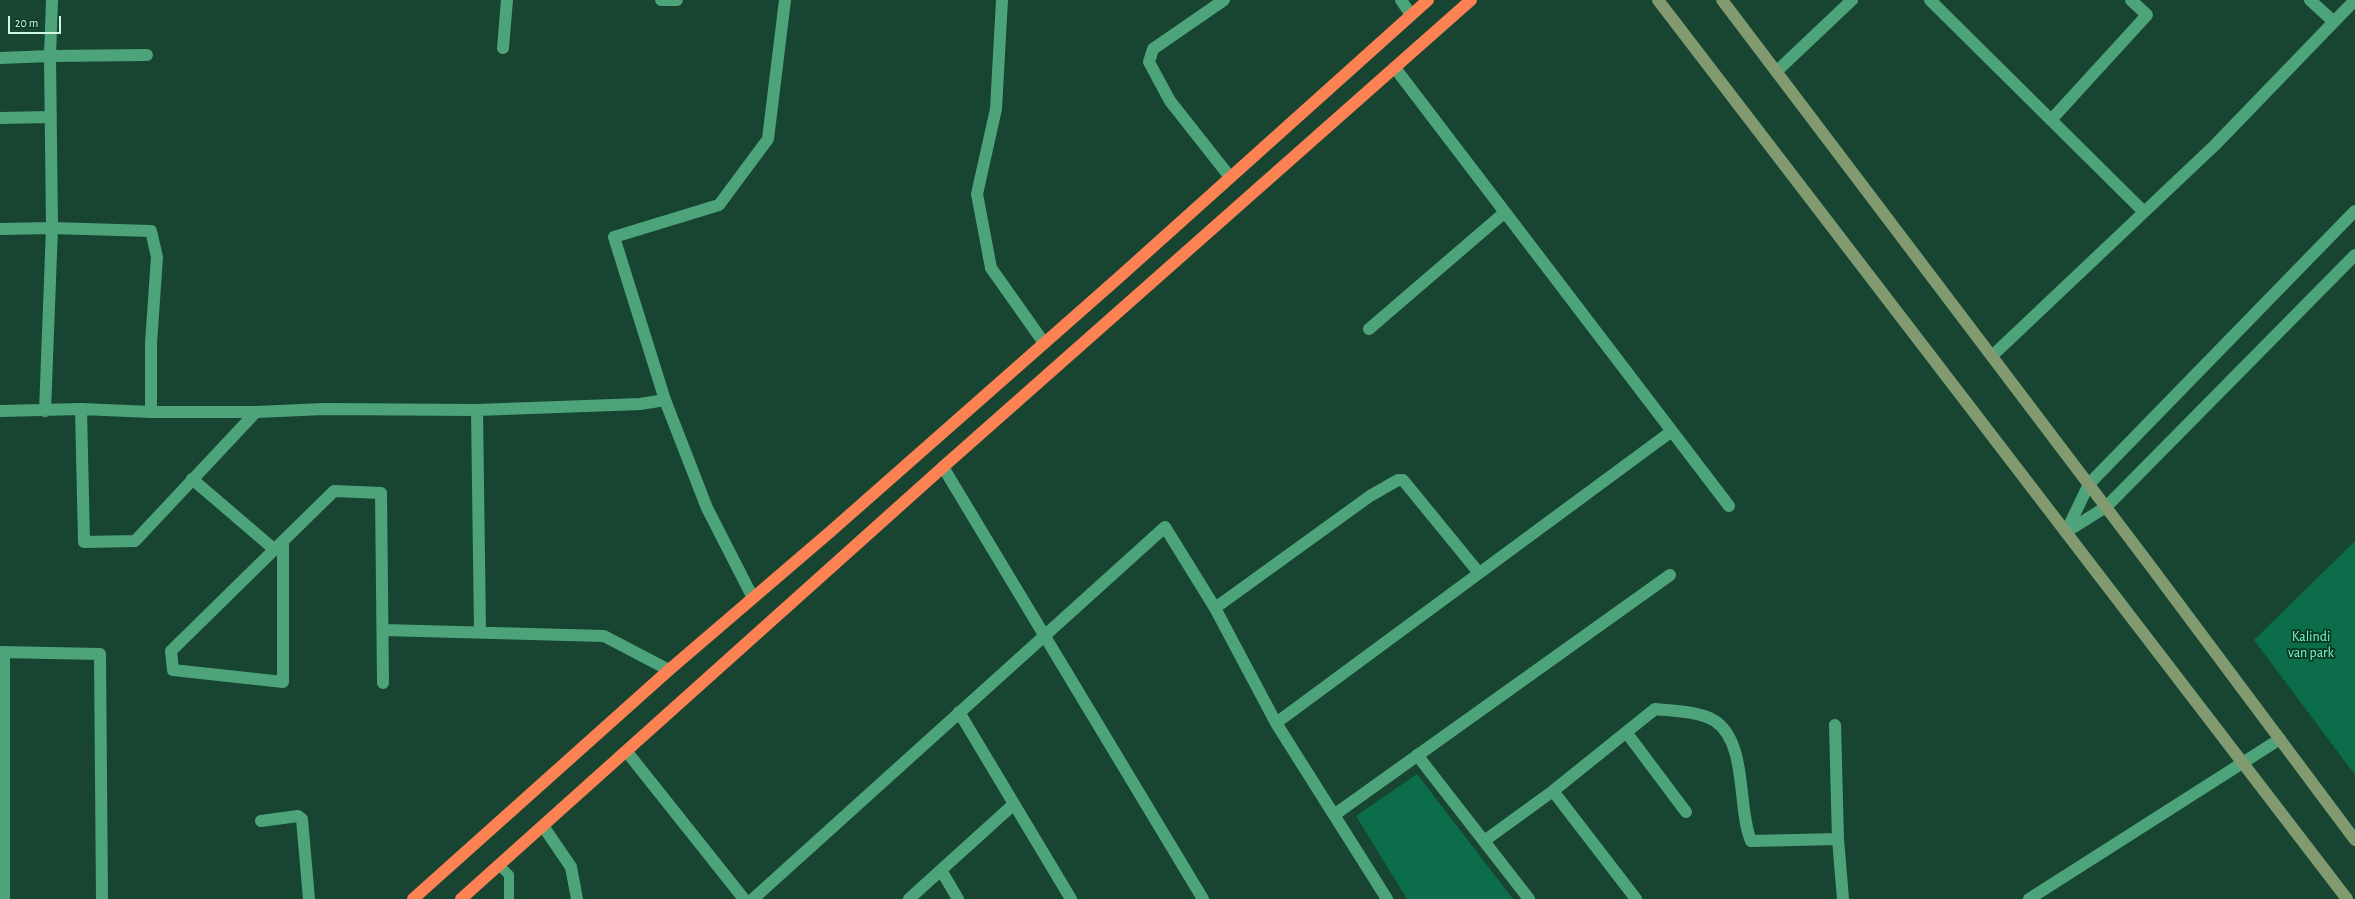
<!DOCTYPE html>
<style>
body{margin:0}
#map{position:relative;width:2355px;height:899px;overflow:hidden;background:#174531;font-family:"Alegreya Sans",sans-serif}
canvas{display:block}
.scale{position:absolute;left:8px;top:16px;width:53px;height:18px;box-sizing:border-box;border:2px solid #cff8e1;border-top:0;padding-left:5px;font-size:12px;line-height:14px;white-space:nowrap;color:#cff8e1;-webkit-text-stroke:3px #0a3b27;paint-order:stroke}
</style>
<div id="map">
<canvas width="2355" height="899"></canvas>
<div class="scale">20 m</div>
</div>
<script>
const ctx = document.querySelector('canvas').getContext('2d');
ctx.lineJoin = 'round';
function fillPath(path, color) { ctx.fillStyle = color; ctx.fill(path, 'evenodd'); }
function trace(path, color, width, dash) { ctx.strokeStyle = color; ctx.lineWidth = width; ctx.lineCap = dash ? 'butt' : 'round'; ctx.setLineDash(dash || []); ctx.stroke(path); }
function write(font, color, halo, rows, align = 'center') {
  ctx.font = font + ' "Alegreya Sans",sans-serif'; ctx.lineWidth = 4; ctx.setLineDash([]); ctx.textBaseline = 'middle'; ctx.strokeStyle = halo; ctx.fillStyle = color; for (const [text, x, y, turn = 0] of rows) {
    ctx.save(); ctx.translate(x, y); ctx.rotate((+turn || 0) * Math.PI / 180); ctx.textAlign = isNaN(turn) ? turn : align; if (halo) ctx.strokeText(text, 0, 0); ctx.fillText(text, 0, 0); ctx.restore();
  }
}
fillPath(new Path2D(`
 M2355,541V775L2254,640Z
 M1417,774L1513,899H1407L1356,816Z`), '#0b6d49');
trace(new Path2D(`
 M499,865L509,875V899`), '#4da47b', 10);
trace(new Path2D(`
 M661,0H677
 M1002,0L996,109L977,194L991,268L1044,343
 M1224,0L1153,49L1149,62L1170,101L1230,177
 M1401,0L1411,15
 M1930,0L2144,212
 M2310,0L2334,22
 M503,48L507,0
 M0,58L50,56L52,0
 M1395,68L1729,506
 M1777,71L1852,0
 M0,118L51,117
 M2051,120L2147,15L2131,0
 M0,229L52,228L50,56L147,55
 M1369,329L1504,213
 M1992,356L2215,145L2355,0
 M477,410L480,632
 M0,411L81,409L151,412H256L135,541L84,542L81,409
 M45,411L52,228L151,231L157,257L151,343V412
 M256,412L324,409L477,410L640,404L665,400
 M943,467L1203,899
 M192,479L275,550
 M2066,532L2089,484L2355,211
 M2066,532L2106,507L2355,255
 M283,543V682L173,670L171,651L334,491L381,493L383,683
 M753,598L707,508L665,400L614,237L719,205L768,139L785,0
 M1215,608L1370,496L1398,480H1403L1479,573
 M384,630L604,636L669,670
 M0,652L100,654L102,899
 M959,712L1071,899
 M1276,723L1672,431
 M1626,732L1686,812
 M627,752L744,899
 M1417,755L1529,899
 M1553,791L1636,899
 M1334,815L1670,575
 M261,821L298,816L302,819L309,899
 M543,826L571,867L577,899
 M1838,839L1843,899
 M1484,841L1553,791L1655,709C1673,711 1699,711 1715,721C1748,743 1737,808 1751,841L1838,839L1835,725
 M941,870L958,899
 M4,899V652
 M753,899L1165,527L1215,608L1276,723L1387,899
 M909,899L1014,804
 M2029,899L2280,739`), '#4da47b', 12);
trace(new Path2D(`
 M1658,0L2347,899
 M1722,0L2149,564L2355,840`), '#829a6f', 12);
trace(new Path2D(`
 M413,899L669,670L830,532L1116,280L1428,0
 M461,899L943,467L1471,0`), '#fc8253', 12);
write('14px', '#7dfcc1', '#0a3b27', [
 ["Kalindi",2311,637],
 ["van park",2311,653]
]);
</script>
